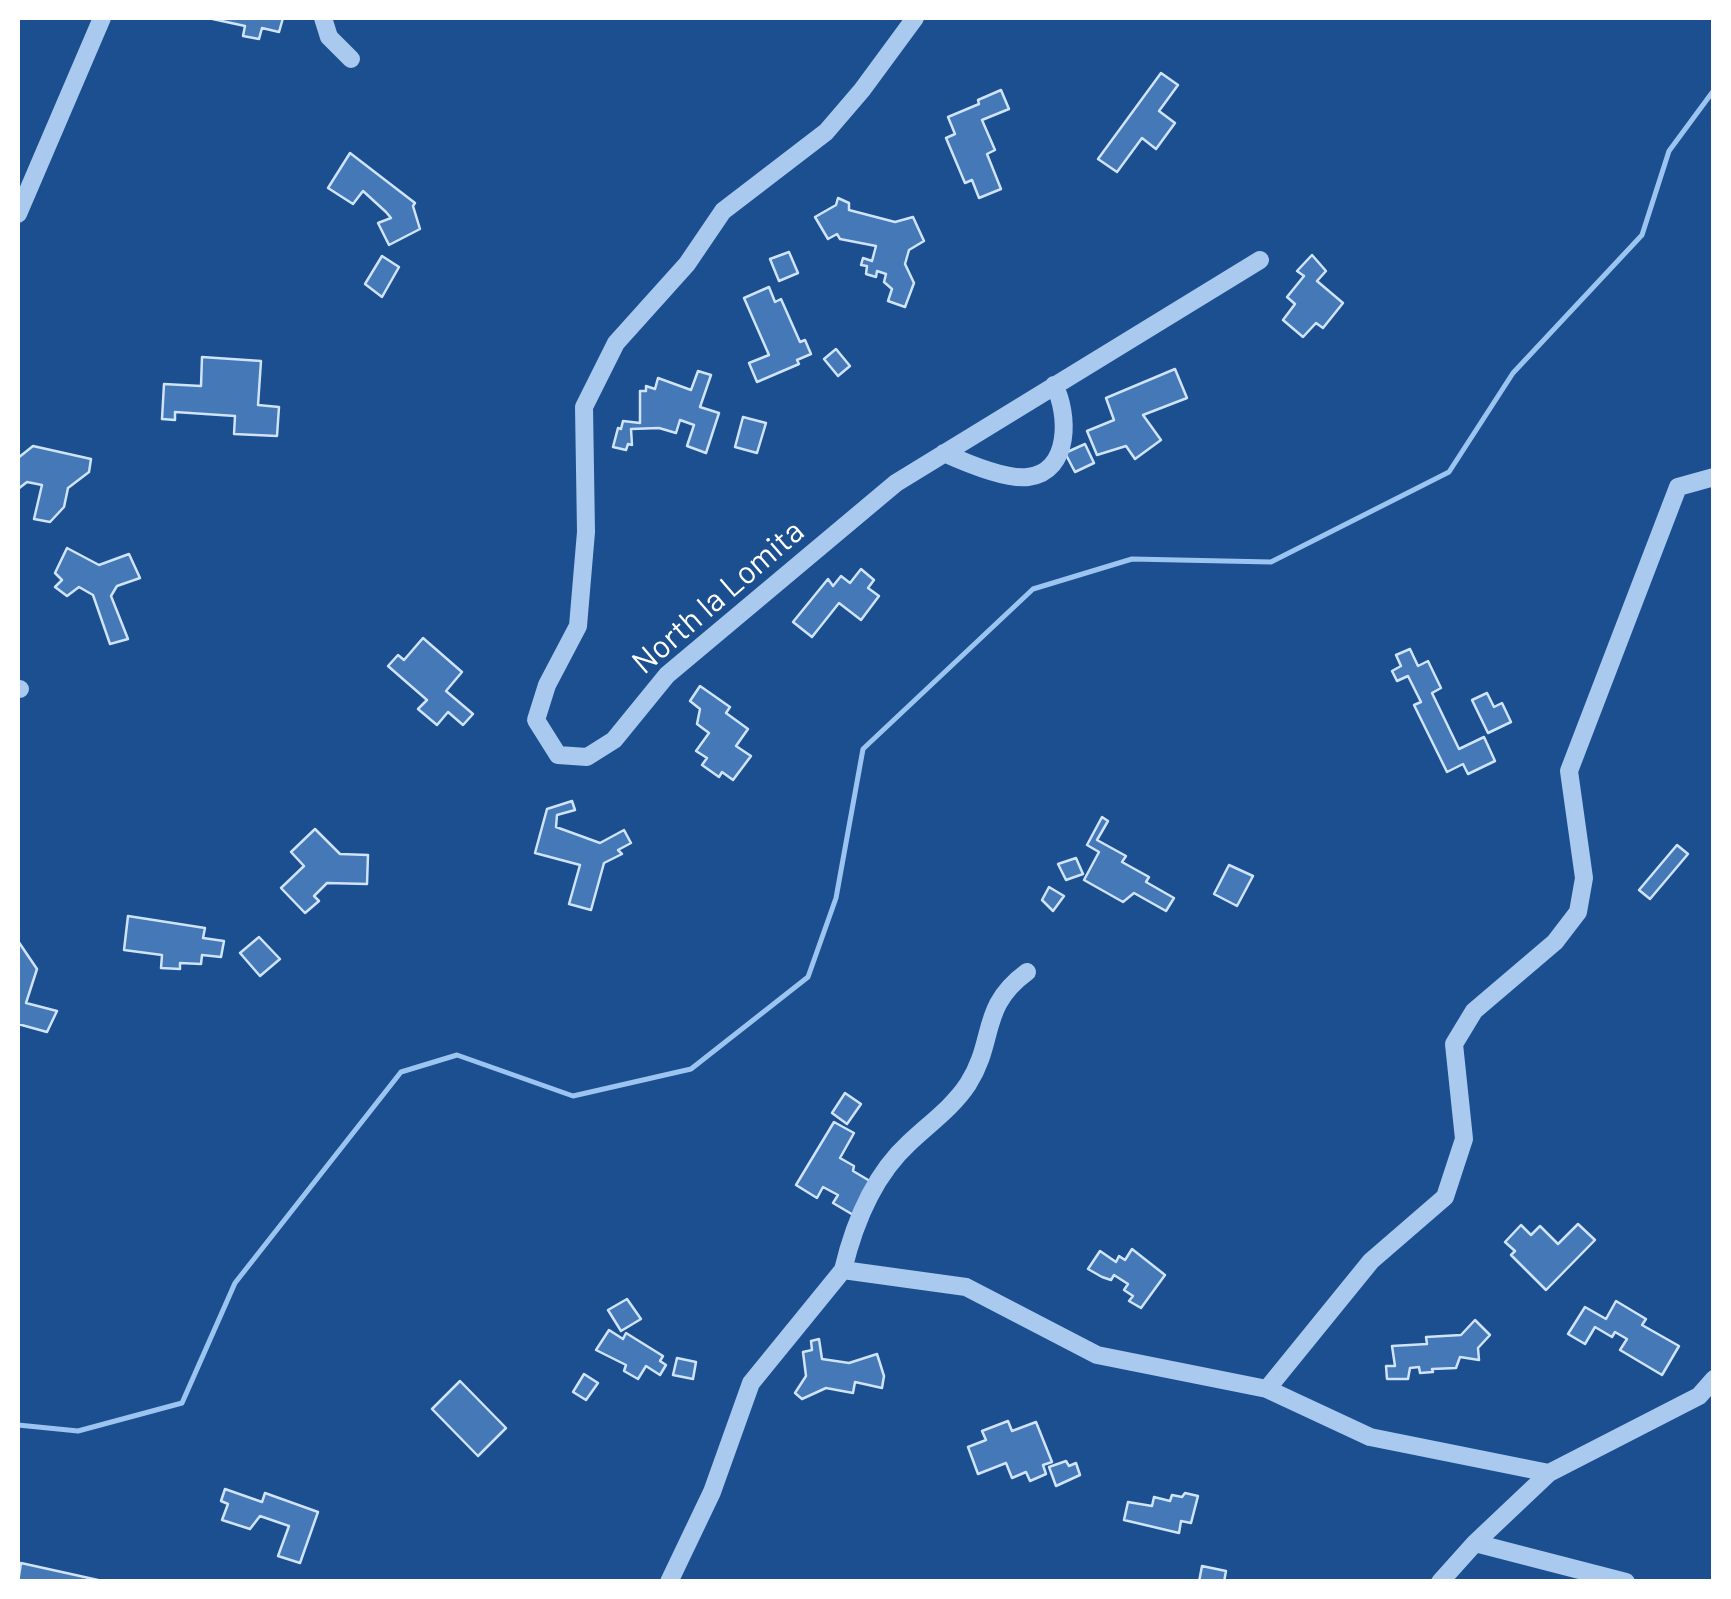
<!DOCTYPE html>
<style>
body{margin:0}
#map{position:relative;width:1731px;height:1599px;overflow:hidden;background:#1b4f8f;font-family:Barlow,sans-serif}
canvas{display:block}
.frame{position:absolute;inset:0;border:20px solid #fff;pointer-events:none}
</style>
<div id="map">
<canvas width="1731" height="1599"></canvas>
<div class="frame"></div>
</div>
<script>
const ctx = document.querySelector('canvas').getContext('2d');
ctx.lineJoin = 'round';
function trace(path, color, width, dash) { ctx.strokeStyle = color; ctx.lineWidth = width; ctx.lineCap = dash ? 'butt' : 'round'; ctx.setLineDash(dash || []); ctx.stroke(path); }
function fillPath(path, color) { ctx.fillStyle = color; ctx.fill(path, 'evenodd'); }
function write(font, color, halo, rows, align = 'center') {
  ctx.font = font + ' Barlow,sans-serif'; ctx.lineWidth = 10; ctx.setLineDash([]); ctx.textBaseline = 'middle'; ctx.strokeStyle = halo; ctx.fillStyle = color; for (const [text, x, y, turn = 0] of rows) {
    ctx.save(); ctx.translate(x, y); ctx.rotate((+turn || 0) * Math.PI / 180); ctx.textAlign = isNaN(turn) ? turn : align; if (halo) ctx.strokeText(text, 0, 0); ctx.fillText(text, 0, 0); ctx.restore();
  }
}
trace(new Path2D(`
 M18,1425L78,1431L182,1403L235,1283L401,1072L457,1055L573,1096L691,1069L808,977L836,898L863,749L1033,589L1132,559L1271,562L1449,472L1513,373L1642,235L1669,151L1714,90`), '#9cc4f0', 5);
const building = new Path2D(`
 M208,18H283L279,32L262,28L259,39L243,36L245,26Z
 M1161,73L1178,85L1159,111L1175,123L1156,149L1142,138L1117,172L1098,159Z
 M1001,90L1009,109L982,120L995,150L987,154L1001,189L979,198L972,180L965,183L946,138L955,134L948,117L979,104L978,100Z
 M350,153L415,203L413,206L420,229L389,245L378,223L391,218L386,212L363,191L353,204L328,188Z
 M838,198L849,203V210L895,222L913,217L924,241L909,250L905,264L914,283L905,307L888,301L892,289L884,282L886,274L877,271L876,277L866,274L867,266L861,265L863,258L872,261L876,246L840,239L837,234L828,239L815,217L836,205Z
 M789,252L798,273L779,281L770,259Z
 M1312,255L1326,271L1317,281L1343,303L1323,328L1316,323L1303,337L1283,320L1295,304L1287,297L1304,276L1297,271Z
 M382,256L399,267L382,297L365,284Z
 M769,287L775,302L781,299L800,342L805,340L811,354L797,360L799,364L757,382L749,363L769,355L744,298Z
 M836,349L850,366L838,376L824,359Z
 M202,357L261,361L258,405L279,407L277,436L234,434L235,416L175,412V420L162,419L164,384L201,386Z
 M1175,369L1187,398L1143,415L1161,440L1135,459L1126,446L1097,455L1087,431L1114,420L1106,398Z
 M698,371L711,375L700,407L719,413L706,453L687,446L694,425L680,420L676,433L659,428L631,429L632,445L628,444L626,450L613,447L618,428L621,429L623,421L640,423V391H646V386L655,389L658,378L691,390Z
 M743,417L766,423L757,453L735,447Z
 M1085,444L1094,463L1075,472L1065,453Z
 M33,446L91,459L89,472L68,488L64,507L50,522L34,519L42,485L27,482L18,489V458Z
 M67,548L99,565L129,554L140,578L117,586L111,596L128,639L110,644L93,595L79,587L67,596L55,587L62,580L55,573Z
 M861,569L874,580L868,588L879,596L861,620L839,603L812,637L793,622L828,579L833,586L841,576L850,583Z
 M423,638L462,672L446,691L473,714L463,725L448,712L437,725L418,709L427,700L388,666L398,655L404,660Z
 M1410,649L1418,666L1428,661L1441,688L1432,693L1459,749L1484,737L1495,761L1468,774L1463,764L1447,772L1414,705L1421,702L1408,676L1397,681L1392,671L1401,666L1396,655Z
 M700,686L730,707L726,713L748,729L736,746L751,756L733,780L722,772L719,777L702,765L707,758L696,751L709,733L697,724L700,709L690,701Z
 M1487,693L1494,707L1502,703L1511,722L1488,733L1472,700Z
 M572,801L575,810L557,815L556,827L600,843L624,830L631,843L618,850L622,854L604,863L591,910L569,904L580,865L535,853L547,809Z
 M1102,817L1108,821L1097,840L1126,856L1122,862L1149,877L1146,882L1174,898L1166,911L1134,893L1123,902L1084,880L1099,852L1087,845Z
 M315,829L340,854L368,855L367,884L327,883L314,896L319,901L305,913L281,888L304,866L291,852Z
 M1677,845L1688,854L1650,899L1639,890Z
 M1076,858L1083,874L1066,880L1058,864Z
 M1229,865L1253,876L1237,906L1214,894Z
 M1049,887L1064,896L1053,911L1042,900Z
 M128,916L205,928L203,938L224,941L221,957L202,955L201,964L180,963V969L161,968L162,955L124,950Z
 M259,937L280,959L260,976L240,953Z
 M18,941L37,969L26,1003L57,1011L47,1032L18,1024Z
 M845,1093L861,1104L847,1124L832,1113Z
 M834,1122L854,1133L840,1158L854,1166L853,1171L875,1184L855,1216L833,1203L838,1195L823,1187L817,1198L796,1185Z
 M1578,1224L1595,1240L1546,1290L1511,1255L1515,1251L1505,1242L1521,1225L1531,1235L1540,1226L1558,1244Z
 M1132,1249L1165,1275L1141,1308L1129,1301L1133,1296L1124,1290L1128,1284L1114,1275L1111,1280L1102,1277L1088,1269L1100,1251L1116,1262L1119,1256L1125,1260Z
 M627,1299L641,1319L621,1331L608,1310Z
 M1616,1301L1646,1319L1642,1325L1679,1346L1662,1375L1620,1350L1627,1339L1615,1332L1612,1337L1595,1327L1585,1344L1568,1334L1585,1307L1606,1319Z
 M1475,1320L1490,1335L1478,1348L1479,1360L1460,1357L1456,1368L1432,1369L1433,1372L1420,1373L1419,1367L1410,1368L1408,1379H1387L1386,1366H1395L1392,1346L1427,1344L1426,1337L1461,1335Z
 M609,1330L623,1339L626,1333L663,1356L660,1361L666,1365L660,1375L646,1366L638,1379L624,1371L626,1365L596,1350Z
 M819,1339L822,1359L849,1363L877,1354L884,1376L882,1388L855,1382L853,1393L826,1388L802,1399L795,1393L806,1376L803,1352L812,1350L811,1341Z
 M677,1358L696,1362L693,1379L673,1375Z
 M584,1374L598,1383L586,1400L573,1392Z
 M460,1381L506,1428L478,1456L432,1409Z
 M1008,1421L1012,1431L1036,1422L1052,1462L1043,1465L1046,1474L1030,1481L1026,1472L1012,1478L1006,1463L978,1474L968,1447L986,1440L982,1431Z
 M1066,1461L1069,1466L1076,1463L1080,1475L1056,1486L1049,1467Z
 M225,1489L262,1502L265,1493L318,1512L300,1563L278,1556L289,1526L260,1516L250,1529L222,1520L228,1504L221,1501Z
 M1185,1493L1198,1496L1191,1523L1181,1521L1179,1533L1124,1520L1128,1502L1152,1506L1154,1497L1170,1501L1172,1495L1182,1497Z
 M21,1563L98,1580V1582H18Z
 M1202,1566L1226,1571L1224,1582H1199Z`);
fillPath(building, '#4478b7');
trace(building, '#cfe3fa', 2.5);
trace(new Path2D(`
 M323,18L329,37L351,59
 M915,18L862,90L826,132L723,211L687,264L616,343L584,407L586,532L578,626L547,685L536,720L558,755L587,757L614,740L667,675L896,483L1260,260
 M18,214L102,18
 M944,453C964,462 1006,480 1028,477C1071,472 1069,413 1054,385
 M18,689H20
 M843,1270C854,1224 873,1176 909,1143C929,1124 953,1107 968,1084C996,1040 979,1007 1027,972
 M1267,1389L1371,1261L1445,1197L1464,1139L1454,1044L1474,1011L1555,942L1578,912L1584,878L1569,771L1678,487L1714,477
 M1475,1543L1626,1582
 M669,1582L712,1492L751,1383L843,1270L966,1287L1097,1355L1267,1389L1370,1437L1549,1473
 M1440,1582L1475,1543L1549,1473L1699,1396L1714,1379`), '#a9c9ee', 18);
write('32px', '#fff', '#1b4f8f', [
 ["North la Lomita",718,597,-41]
]);
</script>
